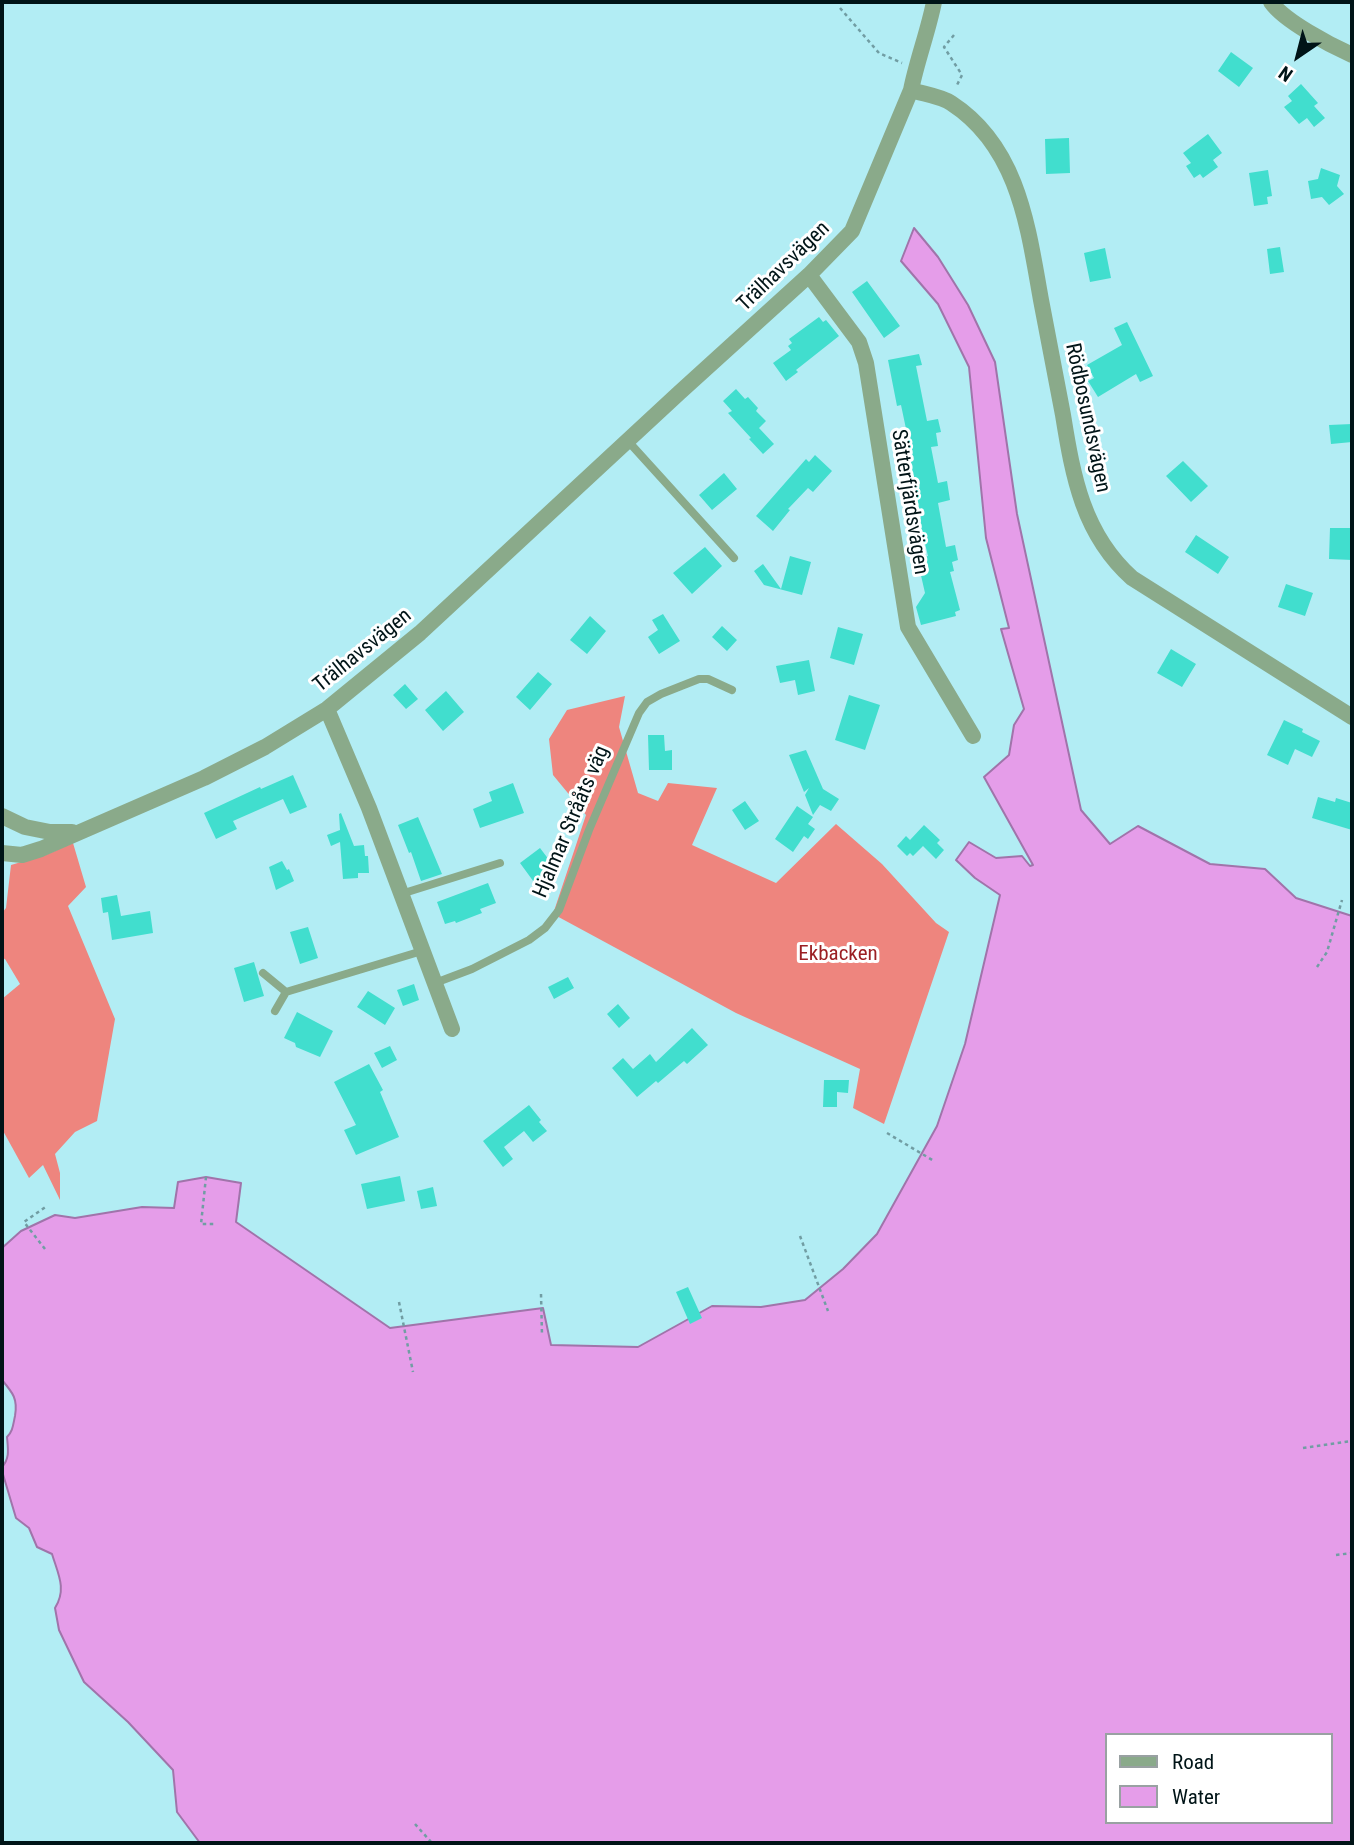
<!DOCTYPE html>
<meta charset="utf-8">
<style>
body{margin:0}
#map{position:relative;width:1354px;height:1845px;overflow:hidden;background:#b2edf4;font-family:"Roboto Condensed",sans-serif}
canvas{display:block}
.frame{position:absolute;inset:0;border:4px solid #001417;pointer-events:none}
.legend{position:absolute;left:1105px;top:1733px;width:228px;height:91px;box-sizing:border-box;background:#fff;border:2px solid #99a1a2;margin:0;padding:9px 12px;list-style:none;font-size:21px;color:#001417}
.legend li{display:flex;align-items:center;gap:14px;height:35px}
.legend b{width:35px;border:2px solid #99a1a2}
.north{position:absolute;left:1263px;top:21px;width:70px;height:70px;-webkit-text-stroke:5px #fff;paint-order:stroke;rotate:215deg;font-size:19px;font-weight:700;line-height:28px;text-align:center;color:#001417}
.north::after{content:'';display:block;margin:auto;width:24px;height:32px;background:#001417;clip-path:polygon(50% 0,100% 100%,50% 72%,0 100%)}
</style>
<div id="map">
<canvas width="1354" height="1845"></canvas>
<div class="frame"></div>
<ul class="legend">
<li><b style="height:9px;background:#8aaa8a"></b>Road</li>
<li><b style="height:19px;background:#e59de9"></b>Water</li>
</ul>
<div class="north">N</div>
</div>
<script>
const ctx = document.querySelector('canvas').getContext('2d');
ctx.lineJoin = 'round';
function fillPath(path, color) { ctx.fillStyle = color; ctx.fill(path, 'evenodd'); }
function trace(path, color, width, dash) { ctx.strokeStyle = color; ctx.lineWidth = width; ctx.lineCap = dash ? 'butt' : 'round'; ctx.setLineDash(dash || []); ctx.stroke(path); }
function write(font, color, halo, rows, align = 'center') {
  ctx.font = font + ' "Roboto Condensed",sans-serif'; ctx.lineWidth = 6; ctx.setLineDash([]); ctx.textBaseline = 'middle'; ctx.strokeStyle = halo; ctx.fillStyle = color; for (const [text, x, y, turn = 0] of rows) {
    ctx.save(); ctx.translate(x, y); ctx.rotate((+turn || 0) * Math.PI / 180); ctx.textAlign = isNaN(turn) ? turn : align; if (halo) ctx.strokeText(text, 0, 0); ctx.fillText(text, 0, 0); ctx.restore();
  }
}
fillPath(new Path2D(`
 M625,696L619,727L638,793L658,801L668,783L717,788L692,845L776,883L836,824L882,864L936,923L949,932L884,1124L853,1108L860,1069L736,1013L553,914L586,815L553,775L549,739L567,710Z
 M73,843L86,887L68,906L115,1019L97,1121L75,1132L55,1154L60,1173V1200L43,1165L29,1178L2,1129V999L20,984L5,959L2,958V913L6,908L11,865L48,854Z`), '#ee857e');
const water = new Path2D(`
 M914,228L938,257L968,305L995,362L1017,514L1081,810L1110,844L1138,826L1210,864L1265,869L1296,898L1352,916V1843H200L177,1812L173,1770L128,1722L84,1682L59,1630L55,1608C67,1589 58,1574 52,1554L37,1547L29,1528L16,1518L2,1471V1467C10,1458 8,1449 7,1437C13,1431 13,1425 15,1416C18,1399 13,1393 2,1380V1248L21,1231L55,1215L75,1218L142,1207L174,1208L178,1182L206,1177L241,1183L236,1222L390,1328L543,1308L551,1345L638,1347L712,1306L761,1307L805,1300L843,1269L877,1234L937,1126L965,1044L1000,895L975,878L956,860L969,842L996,858L1022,856L1030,866L1033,865L984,777L1009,755L1014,725L1024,709L1001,629L1009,628L986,538L969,367L938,304L901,261ZM1107,1735H1331V1822H1107Z`);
fillPath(water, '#e59de9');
trace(water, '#a074aa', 2);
fillPath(new Path2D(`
 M1231,52L1253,68L1239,87L1218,71Z
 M1301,84L1318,103L1314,106L1325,118L1314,127L1307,118L1299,124L1284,107L1292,101L1288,96Z
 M1208,134L1222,153L1213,160L1218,167L1203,178L1200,174L1194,178L1186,166L1191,163L1183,153Z
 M1069,138L1070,173L1046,174L1045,139Z
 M1321,168L1340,175L1337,186L1344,194L1329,205L1322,197L1311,199L1308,181L1318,179Z
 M1268,170L1272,196L1267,197L1268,204L1254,206L1249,173Z
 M1280,247L1284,272L1270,274L1267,249Z
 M1105,248L1111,278L1090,282L1084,253Z
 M867,281L900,326L884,338L852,292Z
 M819,317L823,322L826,320L839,336L796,370L798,372L786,381L773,363L791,350L788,346L792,343L789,339Z
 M1127,322L1153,376L1140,382L1136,374L1098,397L1088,381L1094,378L1087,365L1122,345L1114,328Z
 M919,354L922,365L916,366L927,421L938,419L941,432L936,433L938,446L931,447L938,483L947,481L950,500L938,503L946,547L955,545L958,560L952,562L954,571L950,572L960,610L955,612L956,616L921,625L916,607L925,593L917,558L928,556L922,531L918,532L916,519L921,518L911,468L909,469L904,444L909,443L901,405L897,406L888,360Z
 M736,389L745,399L748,397L758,408L756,411L766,421L759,428L774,444L763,454L749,439L751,438L728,413L732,411L723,401Z
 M1352,424V442L1331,444L1329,425Z
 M815,455L832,471L813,492L808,488L788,509L790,510L773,531L756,516L806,459L809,462Z
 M1183,461L1208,486L1191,502L1166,476Z
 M724,473L737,489L712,510L699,495Z
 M1330,528H1352V560L1329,559Z
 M1196,535L1229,557L1218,574L1185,552Z
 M705,547L722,566L692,594L673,573Z
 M790,556L811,562L802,595L764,585L754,571L763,564L781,589Z
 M1286,584L1313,593L1305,616L1278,607Z
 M663,614L680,641L659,654L648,637L658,630L652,620Z
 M590,616L606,631L587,654L570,640Z
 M722,626L737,640L727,651L712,637Z
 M838,627L863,634L854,665L830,658Z
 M1171,649L1196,664L1182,687L1157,673Z
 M809,660L815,691L798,695L795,680L780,683L776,666Z
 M538,672L552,684L530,710L516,697Z
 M405,684L418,699L406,709L393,695Z
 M446,691L464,712L443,731L425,710Z
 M849,695L880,705L865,750L835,740Z
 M1284,720L1303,729L1302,732L1320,741L1312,757L1295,749L1288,765L1267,755Z
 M648,735H664L665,751L672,750V770H649Z
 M806,750L823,789L839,799L831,811L820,805L813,815L805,795L809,788L804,792L789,755Z
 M293,775L307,807L290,814L283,799L233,821L237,829L216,839L204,813L260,787L261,789Z
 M513,783L524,813L480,828L473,809L492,801L489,792Z
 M1318,797L1335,802L1336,798L1352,803V830L1312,818Z
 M745,801L759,821L745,830L732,810Z
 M797,806L813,817L808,824L815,829L808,839L804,836L793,852L775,839Z
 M341,813L354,846L364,845L365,856H368L369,873H358V878L343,879L340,842L331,846L327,835L340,830L339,814Z
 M418,817L442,874L421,881L411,852L409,853L398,825Z
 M924,825L940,840L937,843L944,850L936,859L923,846L913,856L910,853L907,856L897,846L906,836L910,840Z
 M540,848L559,873L539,889L520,863Z
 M282,861L287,870L289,869L294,881L276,890L269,867Z
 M488,883L496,903L480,909L482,913L456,923L455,921L445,924L437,902Z
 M117,895L121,916L150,911L153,933L112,940L108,912L103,913L101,898Z
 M308,927L318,958L300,964L290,932Z
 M254,962L264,996L244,1002L234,968Z
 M568,977L574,988L554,999L548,987Z
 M414,984L419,1000L403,1006L397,990Z
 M368,991L395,1008L385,1025L357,1007Z
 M618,1004L630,1018L619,1028L607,1014Z
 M297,1012L333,1031L320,1057L296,1047L295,1043L284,1038Z
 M692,1028L708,1045L687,1064L684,1061L658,1083L656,1081L637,1097L612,1068L623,1058L633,1069L650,1054L656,1062Z
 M390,1046L397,1060L382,1068L374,1053Z
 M369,1064L383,1090L380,1092L399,1137L356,1155L344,1130L356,1125L334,1082Z
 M824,1080H849L848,1093L837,1092V1107H823Z
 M529,1105L541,1120L539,1122L547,1131L533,1142L524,1131L504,1147L513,1159L503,1167L483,1141Z
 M400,1176L405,1201L367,1209L361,1184Z
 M433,1187L437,1206L421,1209L417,1191Z
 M688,1287L702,1318L690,1324L676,1292Z`), '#41dece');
trace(new Path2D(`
 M840,8L879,53L902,63
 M954,35L944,47L962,75L956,87
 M1317,967L1327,952L1342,900
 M887,1133L934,1161
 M206,1177L201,1224H214
 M800,1236L828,1311
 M45,1249L24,1222L47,1206
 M541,1294L542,1335
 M399,1302L413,1372
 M1303,1448L1352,1441
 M1336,1555L1352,1553
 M415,1824L432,1843`), '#719da3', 2.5, [3.5, 3.5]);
trace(new Path2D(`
 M627,440L734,558
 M401,894L500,863
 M263,973L286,992
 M435,983L472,969L529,940L545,928L559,910L589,830L639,713L647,702L661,694L699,679H708L732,690
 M275,1011L286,992L422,951`), '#8aaa8a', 8);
trace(new Path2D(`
 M1271,2C1284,21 1330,45 1352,55
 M911,90C923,94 940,96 951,103C1019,147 1028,228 1041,300C1048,338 1056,377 1063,415C1073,477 1083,534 1132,578L1352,717
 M809,275L859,342L866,363L908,627L973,736
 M327,709L369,808L452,1029
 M2,816L25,827L50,832H72
 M2,853L22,855L41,849L204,778L265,747L327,709L420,633L679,393L809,275L852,231L911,90C917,60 928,32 934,2`), '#8aaa8a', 16);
write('21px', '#001417', '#fff', [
 ["Trälhavsvägen",784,267,-44],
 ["Rödbosundsvägen",1087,418,78],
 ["Sätterfjärdsvägen",909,502,81],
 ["Trälhavsvägen",363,651,-39],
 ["Hjalmar Strååts väg",572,822,-67]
]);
write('21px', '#9b1f23', '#fff', [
 ["Ekbacken",838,955]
]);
</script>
